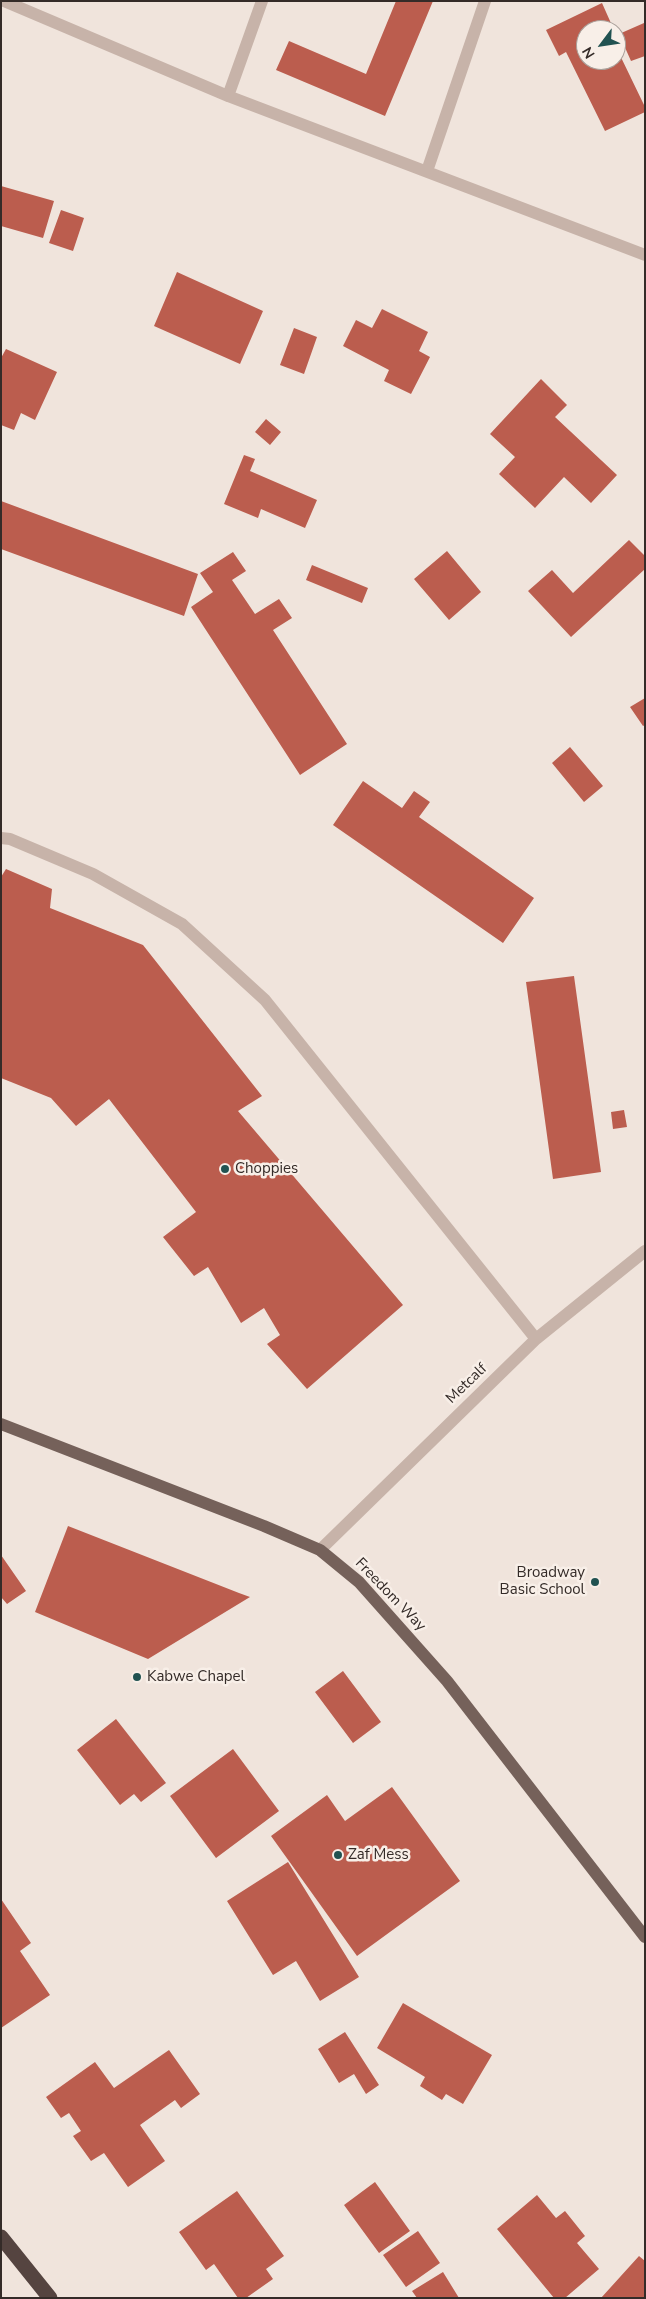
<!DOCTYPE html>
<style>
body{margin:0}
#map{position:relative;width:646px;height:2299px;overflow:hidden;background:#f0e4dc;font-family:"Nunito Sans",sans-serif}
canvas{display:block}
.frame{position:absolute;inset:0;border:2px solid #342b28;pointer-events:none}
.north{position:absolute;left:576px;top:20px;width:50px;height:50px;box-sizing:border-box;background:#f8efe8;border:1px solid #aaa19b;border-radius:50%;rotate:239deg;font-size:14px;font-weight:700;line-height:20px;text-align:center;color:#342b28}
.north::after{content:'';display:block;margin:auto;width:18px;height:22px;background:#215251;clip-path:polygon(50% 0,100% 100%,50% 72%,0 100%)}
</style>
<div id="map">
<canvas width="646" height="2299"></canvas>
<div class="frame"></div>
<div class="north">N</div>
</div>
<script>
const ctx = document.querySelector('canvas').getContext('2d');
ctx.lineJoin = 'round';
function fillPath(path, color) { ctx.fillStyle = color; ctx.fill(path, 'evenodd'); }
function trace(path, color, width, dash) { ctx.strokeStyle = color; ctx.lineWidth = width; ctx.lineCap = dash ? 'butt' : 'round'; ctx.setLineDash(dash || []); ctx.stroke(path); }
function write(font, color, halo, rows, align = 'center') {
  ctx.font = font + ' "Nunito Sans",sans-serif'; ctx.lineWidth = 5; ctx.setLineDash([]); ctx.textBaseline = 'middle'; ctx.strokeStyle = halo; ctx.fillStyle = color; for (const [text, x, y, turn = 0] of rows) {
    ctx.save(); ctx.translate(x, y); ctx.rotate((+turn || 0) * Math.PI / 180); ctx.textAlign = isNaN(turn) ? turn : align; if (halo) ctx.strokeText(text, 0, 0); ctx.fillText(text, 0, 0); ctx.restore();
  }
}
fillPath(new Path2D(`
 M396,1H433L385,116L276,70L289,41L366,74Z
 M602,3L614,30H586V60H616V47L645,107V112L605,131L566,52L559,56L546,30Z
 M644,23L645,56L631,61L619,34Z
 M1,186L54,201L43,238L1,226Z
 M61,210L84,218L73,251L49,243Z
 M177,272L263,311L240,364L154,326Z
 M382,309L428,332L419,351L430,357L411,394L384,381L389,370L343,346L356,320L372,328Z
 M294,328L317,337L304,374L280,365Z
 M6,349L57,372L35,420L21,413L14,430L1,425V358Z
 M541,379L567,405L555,417L617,475L591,503L564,477L535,508L499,474L515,457L490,434Z
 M266,419L281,432L270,445L255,432Z
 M244,455L255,459L250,471L317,500L305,528L261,509L258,518L224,504Z
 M1,501L198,574L184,616L1,549Z
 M629,540L645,556V569L571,637L528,591L552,570L573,593Z
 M447,551L481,592L449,620L414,579Z
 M233,552L246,571L232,580L255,614L279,599L292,618L273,630L347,744L300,775L191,607L213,592L200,573Z
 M312,565L368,588L362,603L306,580Z
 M645,698V725L643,726L630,707Z
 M570,747L603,786L584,802L552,763Z
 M363,781L402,808L414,791L430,802L419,817L534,898L503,943L333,825Z
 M6,869L52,889L50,908L143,945L262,1096L238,1111L403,1305L307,1389L267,1344L280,1335L264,1308L241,1323L208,1267L194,1276L163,1237L196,1212L109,1099L76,1126L51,1098L1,1078V877Z
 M574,976L601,1172L553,1179L526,982Z
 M624,1110L627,1127L613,1129L611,1112Z
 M68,1526L239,1593L250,1597L148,1659L35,1612Z
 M1,1555L26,1591L7,1604L1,1597Z
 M343,1671L381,1722L353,1743L315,1692Z
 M116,1719L166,1783L141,1802L134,1794L120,1805L77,1750Z
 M233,1749L279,1811L216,1858L170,1796Z
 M392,1787L460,1881L357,1956L271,1836L327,1795L345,1821Z
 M288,1862L359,1977L320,2001L296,1961L273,1975L227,1901Z
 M1,1899L31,1943L20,1951L50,1995L1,2028Z
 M403,2003L492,2055L463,2104L446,2094L442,2100L420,2086L425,2077L377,2048Z
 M345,2032L379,2085L366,2094L354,2074L339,2083L318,2049Z
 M169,2050L200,2094L181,2108L175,2100L140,2125L165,2161L128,2187L104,2153L91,2161L73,2136L81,2131L69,2113L61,2118L46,2097L95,2062L114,2088Z
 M375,2182L410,2231L379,2253L344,2205Z
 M237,2191L284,2256L266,2269L273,2279L246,2298H238L214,2264L206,2270L179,2232Z
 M537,2195L556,2218L565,2211L585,2236L577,2243L599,2269L565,2298H554L497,2229Z
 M418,2231L440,2263L406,2287L383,2255Z
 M639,2256L645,2261V2298H601Z
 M443,2272L459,2298H417L412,2291Z`), '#bb5d4e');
trace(new Path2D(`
 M4,1L228,96L645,255
 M228,96L262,1
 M427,171L485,1
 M1,838L10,839L93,874L182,924L265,1000L536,1339
 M320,1550L536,1339L645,1251`), '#c7b3a9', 12);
trace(new Path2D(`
 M1,1424L264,1526L320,1550L359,1582L447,1681L645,1937`), '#75615a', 12);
trace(new Path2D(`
 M1,2237L50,2298`), '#554440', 15);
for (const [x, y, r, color] of [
 [225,1169,5,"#215251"],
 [595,1582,5,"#215251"],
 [137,1677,5,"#215251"],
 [338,1855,5,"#215251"]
]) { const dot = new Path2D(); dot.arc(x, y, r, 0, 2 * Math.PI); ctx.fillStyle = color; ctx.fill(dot); trace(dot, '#f8efe8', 2); }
write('15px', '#342b28', '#f8efe8', [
 ["Choppies",235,1169],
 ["Broadway",585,1573,"right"],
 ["Basic School",585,1590,"right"],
 ["Kabwe Chapel",147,1677],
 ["Zaf Mess",348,1855]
], 'left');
write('15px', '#342b28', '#f8efe8', [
 ["Metcalf",467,1384,-44],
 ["Freedom Way",390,1595,46]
]);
</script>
